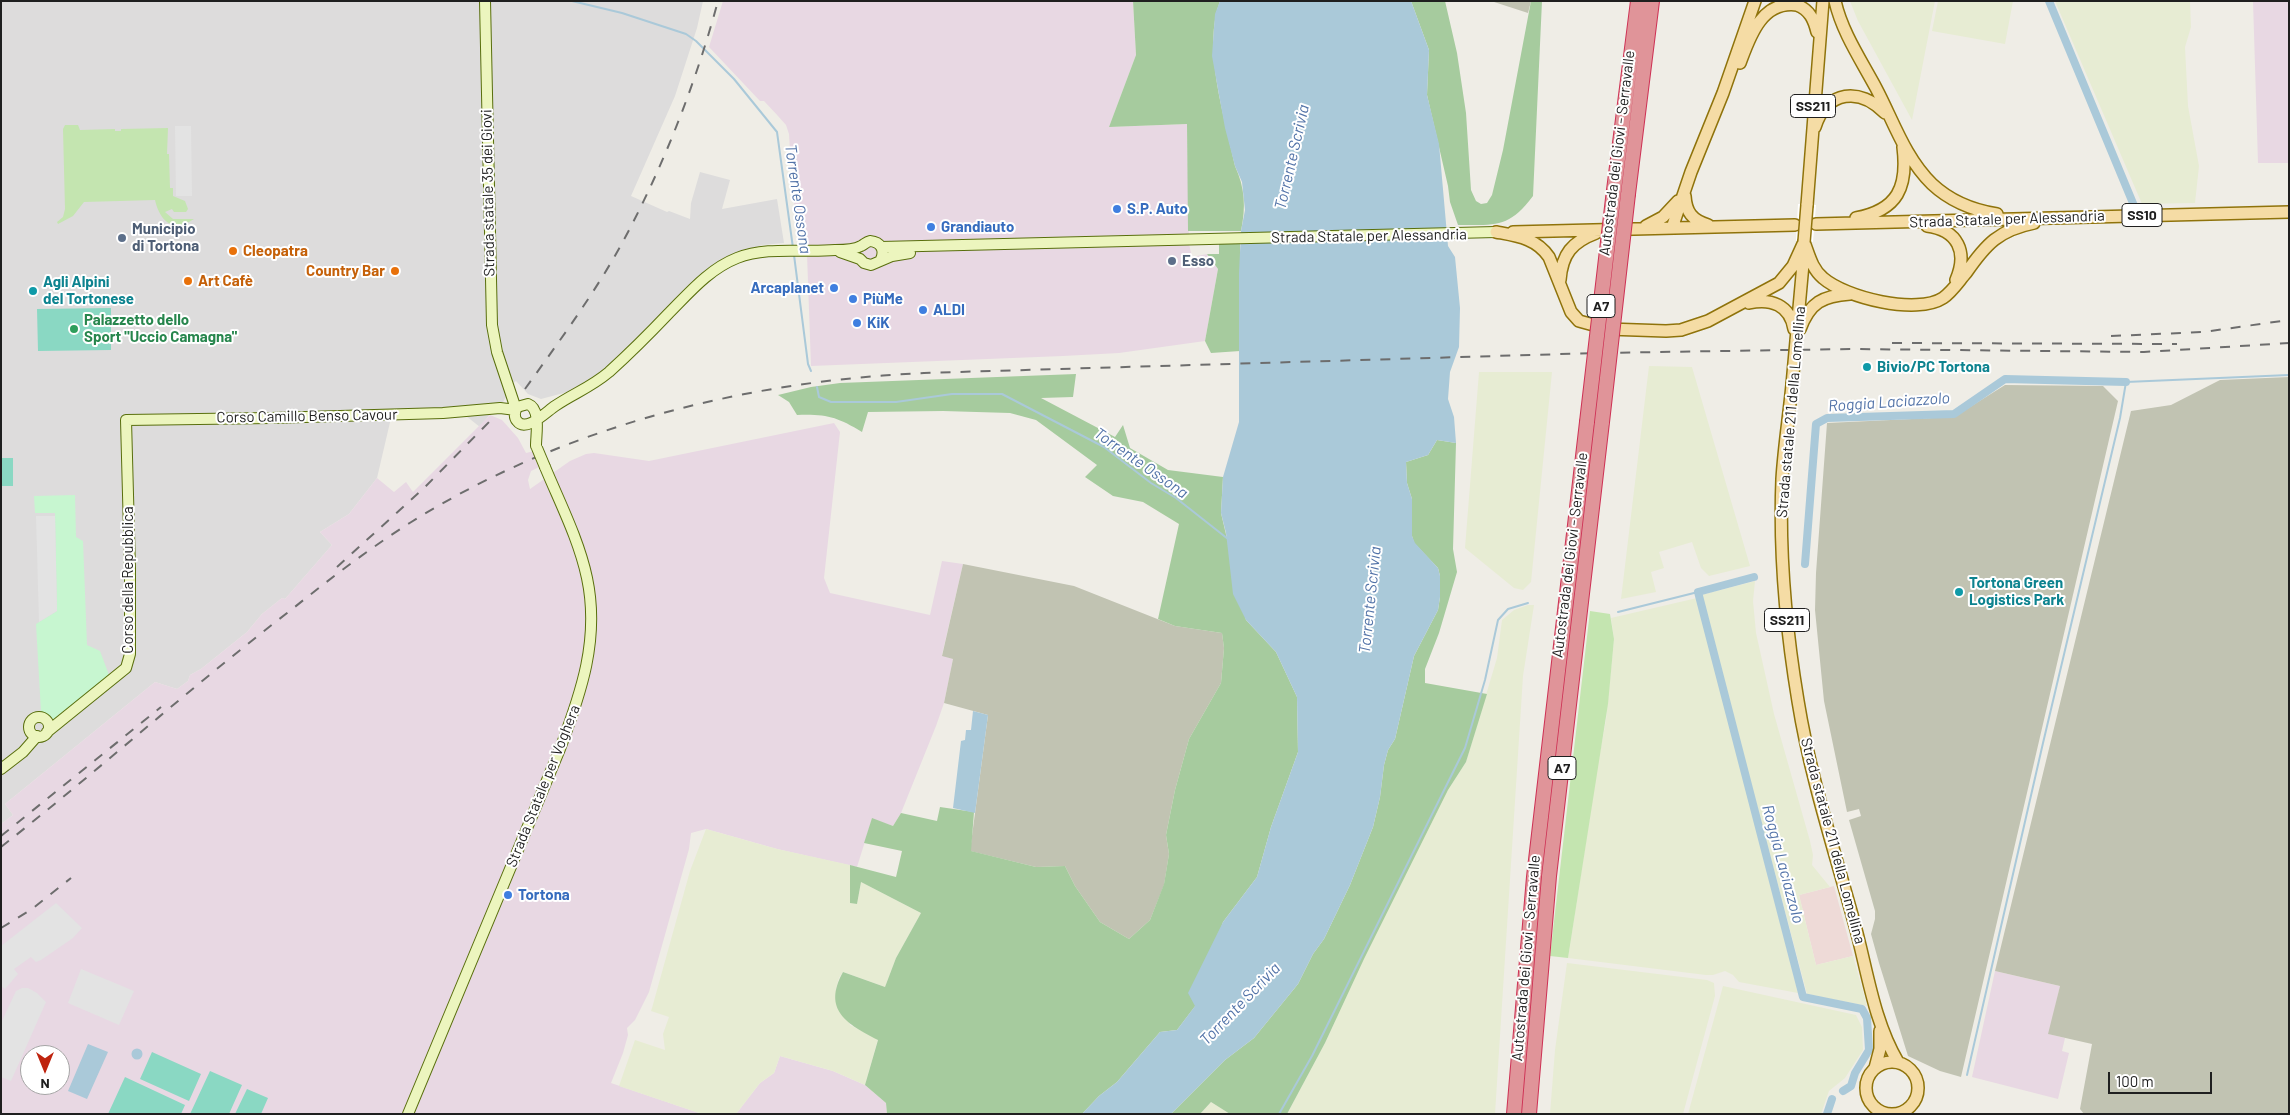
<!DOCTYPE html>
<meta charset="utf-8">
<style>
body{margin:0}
#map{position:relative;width:2290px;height:1115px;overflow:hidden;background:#efede6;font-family:Barlow,sans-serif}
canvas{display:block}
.frame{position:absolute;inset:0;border:2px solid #1f1f1f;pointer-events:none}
.north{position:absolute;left:20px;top:1045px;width:50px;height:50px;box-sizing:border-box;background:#fff;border:1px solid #a5a5a5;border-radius:50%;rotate:180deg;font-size:14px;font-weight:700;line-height:20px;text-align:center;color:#1f1f1f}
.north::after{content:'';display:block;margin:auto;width:18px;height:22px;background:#bf240f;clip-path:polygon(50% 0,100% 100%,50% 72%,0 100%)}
.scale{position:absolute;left:2108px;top:1072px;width:104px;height:22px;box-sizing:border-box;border:2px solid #1f1f1f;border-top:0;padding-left:6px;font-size:15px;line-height:18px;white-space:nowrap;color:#1f1f1f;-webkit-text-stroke:4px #fff;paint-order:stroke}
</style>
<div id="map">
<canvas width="2290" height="1115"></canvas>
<div class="frame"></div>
<div class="north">N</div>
<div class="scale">100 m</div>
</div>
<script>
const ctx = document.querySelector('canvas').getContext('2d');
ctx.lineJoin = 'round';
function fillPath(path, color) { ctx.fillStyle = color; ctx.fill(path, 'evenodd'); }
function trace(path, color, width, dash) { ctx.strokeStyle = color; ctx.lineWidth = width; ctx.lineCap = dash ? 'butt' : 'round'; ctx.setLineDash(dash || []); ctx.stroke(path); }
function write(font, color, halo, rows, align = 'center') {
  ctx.font = font + ' Barlow,sans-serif'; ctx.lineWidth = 4; ctx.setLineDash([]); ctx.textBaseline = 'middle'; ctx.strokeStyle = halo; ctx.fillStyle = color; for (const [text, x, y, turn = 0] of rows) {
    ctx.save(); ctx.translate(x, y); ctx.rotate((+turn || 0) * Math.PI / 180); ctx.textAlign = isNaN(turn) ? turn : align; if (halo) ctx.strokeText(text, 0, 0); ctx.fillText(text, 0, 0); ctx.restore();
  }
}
fillPath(new Path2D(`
 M1,1H703L697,28L675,96L631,196L667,212L669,211L690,219L691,203L700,172L730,180L722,209L777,199L784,243L762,245L728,257L625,353L598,375L571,391L541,399L528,394L516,381L506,387L508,394L503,402L498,404L480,427L466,416L391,418L377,478L349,514L320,532L332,545L285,599L282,598L262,614L247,632L201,669L190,675L188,681L177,689L155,682L5,804L13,815L1,824Z`), '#dddcdc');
fillPath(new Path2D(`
 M1834,886L1853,956L1816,965L1799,895Z`), '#eedad7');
fillPath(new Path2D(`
 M723,1H1133L1136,55L1109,127L1187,124L1189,244L1192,257L1207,254L1218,269L1205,341L1119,353L1063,356L811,366L807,254L793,199L789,134L786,125L778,116L764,101H760L709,47Z
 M2253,1H2289V163H2258Z
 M490,415L502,420L518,438L526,453L534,451L541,466L531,471L528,480L530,489L570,461L586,454L594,453L649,461L834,423L840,432L824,578L830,593L930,615L942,561L963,564L942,655L953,659L944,703L936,726L901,813L893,826L872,819L857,867L777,849L706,829L691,833L689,849L649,992L635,1020L627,1028L628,1035L623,1053L611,1083L702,1114H1V824L13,815L5,804L155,682L177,689L188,681L190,675L201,669L247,632L262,614L282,598L285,599L332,545L320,532L349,514L377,478L394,492L406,482L413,492ZM30,1055H60V1085H30Z
 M1995,971L2060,986L2049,1034L2065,1038L2062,1051L2069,1053L2058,1099L1972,1077Z
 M780,1056L833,1071L865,1085L886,1103L887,1114H736L760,1083L774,1073Z`), '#e8d8e3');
fillPath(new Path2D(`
 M1491,1H1531L1528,13Z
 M2289,377V1114H2084L2080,1109L2092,1044L2048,1034L2060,986L1995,971L2131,411L2171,405L2220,380Z
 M2005,385L2103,386L2118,401L1961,1077L1940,1071L1908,1056L1879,963L1871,934L1875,919V911L1849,820L1861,816L1859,809L1847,812L1824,701L1815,610L1816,573L1827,423L1954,417Z
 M963,564L1074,586L1175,626L1222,633L1224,648L1221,683L1189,739L1175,790L1166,835L1169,854L1164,885L1150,920L1129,939L1100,922L1075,886L1065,866L1036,867L970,851L988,715L944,703L953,659L942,656Z`), '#c1c3b2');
fillPath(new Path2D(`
 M1850,1H1935L1912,120L1858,21Z
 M1938,1H2013L2005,44L1932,31Z
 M2055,1H2190L2191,27L2185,47L2188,106L2199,166L2195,203L2142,204Z
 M1649,366L1692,367L1750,566L1709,576L1701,568L1692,542L1659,552L1664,568L1651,572L1656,592L1621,599Z
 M1479,372H1552L1531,582L1523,590L1514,588L1465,548Z
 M1755,581L1753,601L1756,633L1774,714L1810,841L1813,855L1812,865L1830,887L1799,895L1816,965L1853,956L1867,1006L1807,994L1701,595Z
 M1697,598L1798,993L1739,982L1733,975L1725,971L1713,975H1706L1568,958L1597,769L1606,720L1614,639L1611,618Z
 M1528,605H1534L1523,676L1495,1114H1287L1325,1043L1364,959L1448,790L1466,762L1497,658L1502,620L1514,610Z
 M706,829L777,849L850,865V903L857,904L861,882L921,913L896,958L885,987L843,972L839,978L836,989L850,1025L878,1039L865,1085L833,1071L780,1056L774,1073L760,1083L736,1114H702L619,1086L635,1040L665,1050L663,1034L669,1017L651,1011L652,1008L690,871Z
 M1567,963L1707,980L1714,983L1715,996L1683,1114H1550L1555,1050Z
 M1723,986L1856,1015L1862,1027L1863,1050L1845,1078L1829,1091L1821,1114H1688Z
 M1211,1102L1230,1114H1200Z`), '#e7ecd3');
fillPath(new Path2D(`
 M65,125H78L80,130L115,129V131H121V129L168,128L167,154H169L170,188H173V196L185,201L188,209L186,212H174L172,209L165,212L173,219H194C190,221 186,224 183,225C166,229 158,213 155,200L84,202L73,216L58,224L57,222L63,217L65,209L63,129Z
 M1590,611L1610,614L1614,639L1608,704L1568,958L1550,956Z`), '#c4e5b0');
fillPath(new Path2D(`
 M1133,1H1220C1202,48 1225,118 1235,166C1245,188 1246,207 1241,231H1188L1187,124L1109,127L1136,55Z
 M1411,1H1445L1457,53L1466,113L1471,190L1476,201L1481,204L1487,203L1492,195L1503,150L1531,1H1542L1533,196C1509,228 1496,225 1458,225L1450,202L1448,186L1427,95L1429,50Z
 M1219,244H1240V351L1211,353L1205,341L1218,269L1207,254H1219Z
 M1076,374L1073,397L1041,398L1115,437L1123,425L1130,448L1168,470L1223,477L1221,513L1246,620L1276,652L1297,697L1298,752L1271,827L1257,877L1223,922L1196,1005L1177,1030L1160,1032L1117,1082L1099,1096L1082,1114H887L886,1103L865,1085L878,1040C847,1024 822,1010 843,972L885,987L896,958L921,913L861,882L857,904L850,903V865L896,877L902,851L864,843L872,818L893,826L901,813L937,821L940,807L974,812L971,851L1036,867L1065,866L1075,886L1100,922L1129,939L1150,920L1164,884L1169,854L1166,835L1175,790L1189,739L1221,683L1224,648L1222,633L1175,626L1158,619L1179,524L1143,502L1113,496L1085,477L1097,465L1036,420L1010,413L943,411L868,412L862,432C837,417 827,414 797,415L789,402L778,395L811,387L840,383Z
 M1437,440L1456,443L1453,549L1457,572L1439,633L1425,669V683L1487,694L1466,762L1448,790L1364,959L1325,1043L1287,1114H1230L1211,1102L1200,1114H1171L1225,1060L1254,1038L1298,984L1313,954L1324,939L1350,885L1373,827L1380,797L1384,765L1388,750L1395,739L1414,656L1438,610L1440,597V576L1438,568L1414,543L1412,536V499L1407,483L1406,462L1428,455Z`), '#a6cb9e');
fillPath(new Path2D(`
 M75,495L76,537L83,541L87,645L100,651L109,675L53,721L41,712L36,624L57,611L55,513H35L34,496Z`), '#c7f6d0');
fillPath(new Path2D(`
 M111,308V350L38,351L37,309Z
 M1,458H13V486H1Z
 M152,1052L201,1074L189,1101L140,1079Z
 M210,1071L242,1085L229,1114H190Z
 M125,1077L185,1105L181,1114H108Z
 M247,1089L268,1098L261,1114H235Z`), '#8ad8c3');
fillPath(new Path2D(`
 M175,126H191L192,196H176Z
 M36,516H55L57,611L39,622Z
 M56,903L82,928L73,938L41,960L36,962L31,957L14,969L18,974L5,989L1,986V946Z
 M81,969L134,991L119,1025L68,1003Z
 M22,988H28L37,993L46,1002L11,1081L1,1077V1023L16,991Z`), '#e3e3e3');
fillPath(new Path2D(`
 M1220,1H1411L1429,50L1427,95L1439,144L1448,246L1455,257L1460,308L1459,347L1450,372L1448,399L1454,417L1456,443L1437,440L1428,455L1406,462L1407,483L1412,499V536L1415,543L1438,568L1440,576V597L1438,610L1414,656L1395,739L1388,750L1384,765L1380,797L1373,827L1350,885L1324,939L1313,954L1298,984L1254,1038L1225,1060L1171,1114H1082L1099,1096L1117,1082L1160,1032L1177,1030L1195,1006L1188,993L1223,922L1257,877L1271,827L1298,752L1297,697L1276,652L1246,620L1233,594L1226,533L1221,513L1223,477L1239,422V273L1241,231L1245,210L1242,182L1235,166L1225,128L1212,56L1215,14Z
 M973,711L988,715L975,813L953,808L961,741L965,740L966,730H971Z
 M88,1044L108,1052L87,1099L68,1091Z
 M131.5 1054a5.5 5.5 0 1 1 11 0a5.5 5.5 0 1 1-11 0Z`), '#aac9d9');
fillPath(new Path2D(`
 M1798,204L1816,205L1813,242L1796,241Z`), '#fff');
trace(new Path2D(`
 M572,1L622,13L686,34L696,41L734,79L777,132L793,248
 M794,255L808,364L811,371
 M817,387L819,397L831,402H896L952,394H1002L1104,447L1151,483L1176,498L1228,539
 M1618,612L1698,592
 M1967,1075L2043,743L2120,418L2126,382L2289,375
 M1279,1114L1312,1056L1465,748L1485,680L1498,620L1508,609L1528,603`), '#aac9d9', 2);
trace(new Path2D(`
 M2049,1L2135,208
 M1805,564L1816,424L1827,418L1954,414L2005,379L2126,382
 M1754,577L1698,592L1803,997L1862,1009L1867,1018L1869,1050L1855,1073L1851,1086L1843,1091
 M1827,1114L1832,1099`), '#aac9d9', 8);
const secondary = new Path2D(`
 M485,1L492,325L497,352L516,409
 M881,247L1496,232
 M840,252L860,259L864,263L871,265L892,256L910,253
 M536,446C536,433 541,409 528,404L517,407C515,411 513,416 517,421C526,433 546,412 555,406C574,393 590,388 609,372C630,353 650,333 669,313C689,293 709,269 737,258C768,246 802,253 835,250C842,250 854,250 861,246C865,244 866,242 870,241C881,242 885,250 881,259
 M29 727a10 10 0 1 1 20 0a10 10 0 1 1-20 0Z
 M47,732L126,668L130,654V569L126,420L271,418L443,413L500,408L516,410
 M1,769L23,752L37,736
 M408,1114L560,749C581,693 600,639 587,578C579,540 560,503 545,467`);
const primary = new Path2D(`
 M1835,1C1842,32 1861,60 1876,88C1893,120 1905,158 1932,184C1950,201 1972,210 1997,214
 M1740,63C1749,39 1761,0 1797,5C1810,10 1814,20 1817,32
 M1815,127C1827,90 1860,87 1885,113
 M1685,196C1686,212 1692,220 1708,225
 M1807,205L1823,1
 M1856,218C1898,210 1908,187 1903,147
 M1816,224L2289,212
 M1646,226L1663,217L1678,201
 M1927,226C1958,230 1968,252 1956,280
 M1672,228L1691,172L1723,93L1755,1
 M1496,232C1517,236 1536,238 1549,257L1571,312L1579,321L1608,329L1666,331L1681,330L1708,321L1779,283L1793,266L1804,242
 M1513,232L1795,225
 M1804,242C1809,255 1812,269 1823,278C1846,298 1917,315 1943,298C1952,292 1959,281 1966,273C1986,244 1999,230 2034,223
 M1560,280C1562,254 1572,242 1596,233
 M1749,303C1771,298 1790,305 1794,329
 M1800,329C1810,302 1823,296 1850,294
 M1796,341L1804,253
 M1792,385C1789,416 1784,447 1782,479C1779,552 1786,629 1798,701C1810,776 1834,849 1854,922C1867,968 1873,1020 1898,1062
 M1866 1088a26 26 0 1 1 52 0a26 26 0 1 1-52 0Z
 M1875,1068L1880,1049V1031`);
const highway = new Path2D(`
 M1614,190L1638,1
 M1628,194L1652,1
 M1514,1114L1534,877L1587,422
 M1529,1114L1549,876L1602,422`);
trace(secondary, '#596f0d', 12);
trace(primary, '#8f730b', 14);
trace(highway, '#ce3255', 16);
trace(secondary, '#ecf5be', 10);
trace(primary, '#f5dca5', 11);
trace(highway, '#e09499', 14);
trace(new Path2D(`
 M2111,336L2203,332L2289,320
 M1892,343L2177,344
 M525,389C558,343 592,297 620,247C662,170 695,86 718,1
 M337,567L424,488L494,417
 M1,836L161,707
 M1,847C99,770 192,686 291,610C332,577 375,544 421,516C573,424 748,381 924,373L1597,353L1850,349L2144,352L2289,343
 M1,928L32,909L71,878`), '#6d6d6d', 2, [10, 10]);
const secondaryBridge = new Path2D(`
 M537,448L545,467`);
const primaryBridge = new Path2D(`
 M1804,242L1807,205
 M1792,385L1796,341`);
const highwayBridge = new Path2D(`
 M1587,422L1614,190
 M1602,422L1628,194`);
trace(secondaryBridge, '#596f0d', 12, []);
trace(primaryBridge, '#8f730b', 14, []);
trace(highwayBridge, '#ce3255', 16, []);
trace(secondaryBridge, '#ecf5be', 10);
trace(primaryBridge, '#f5dca5', 11);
trace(highwayBridge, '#e09499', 14);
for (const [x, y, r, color] of [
 [1117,209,5,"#3f7fe0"],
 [931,227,5,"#3f7fe0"],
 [122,238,5,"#5c6f8a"],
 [233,251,5,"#e8710a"],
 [1172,261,5,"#5c6f8a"],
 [395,271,5,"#e8710a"],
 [188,281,5,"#e8710a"],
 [834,288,5,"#3f7fe0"],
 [33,291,5,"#0f9aa8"],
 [853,299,5,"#3f7fe0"],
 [923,310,5,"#3f7fe0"],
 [857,323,5,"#3f7fe0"],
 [74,329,5,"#2e9e5b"],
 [1867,367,5,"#0f9aa8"],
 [1959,592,5,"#0f9aa8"],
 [508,895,5,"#3f7fe0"]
]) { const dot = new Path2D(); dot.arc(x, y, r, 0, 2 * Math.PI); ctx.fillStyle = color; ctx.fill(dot); trace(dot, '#fff', 2); }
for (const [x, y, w] of [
 [1813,106,45],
 [2142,215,40],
 [1601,306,28],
 [1787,620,45],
 [1562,768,28]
]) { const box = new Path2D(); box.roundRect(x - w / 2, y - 11.5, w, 23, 4); ctx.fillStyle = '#fff'; ctx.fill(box); trace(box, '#1f1f1f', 1); }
write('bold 14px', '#1f1f1f', null, [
 ["SS211",1813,106],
 ["SS10",2142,215],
 ["A7",1601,306],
 ["SS211",1787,620],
 ["A7",1562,768]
]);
write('15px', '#1f1f1f', '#fff', [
 ["Autostrada dei Giovi - Serravalle",1617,153,-83],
 ["Strada statale 35 dei Giovi",488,193,-91],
 ["Strada Statale per Alessandria",2007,219,-2],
 ["Strada Statale per Alessandria",1369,236,-1],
 ["Strada statale 211 della Lomellina",1791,412,-85],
 ["Corso Camillo Benso Cavour",307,416,-1],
 ["Autostrada dei Giovi - Serravalle",1570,555,-83],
 ["Corso della Repubblica",128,580,-90],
 ["Strada Statale per Voghera",543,786,-68],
 ["Strada statale 211 della Lomellina",1833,841,75],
 ["Autostrada dei Giovi - Serravalle",1526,958,-85]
]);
write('bold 15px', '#366cbe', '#fff', [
 ["S.P. Auto",1127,209],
 ["Grandiauto",941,227],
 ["Arcaplanet",824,288,"right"],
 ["PiùMe",863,299],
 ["ALDI",933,310],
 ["KiK",867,323],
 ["Tortona",518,895]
], 'left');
write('bold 15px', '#4e5e75', '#fff', [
 ["Municipio",132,229],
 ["di Tortona",132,246],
 ["Esso",1182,261]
], 'left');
write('bold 15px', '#c56008', '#fff', [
 ["Cleopatra",243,251],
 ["Country Bar",385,271,"right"],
 ["Art Cafè",198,281]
], 'left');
write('bold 15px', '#0d838f', '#fff', [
 ["Agli Alpini",43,282],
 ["del Tortonese",43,299],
 ["Bivio/PC Tortona",1877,367],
 ["Tortona Green",1969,583],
 ["Logistics Park",1969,600]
], 'left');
write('bold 15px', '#27864d', '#fff', [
 ["Palazzetto dello",84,320],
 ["Sport \"Uccio Camagna\"",84,337]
], 'left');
write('italic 16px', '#5273a8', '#fff', [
 ["Torrente Scrivia",1292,157,-77],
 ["Torrente Ossona",798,199,82],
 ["Roggia Laciazzolo",1889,402,-4],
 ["Torrente Ossona",1141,463,35],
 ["Torrente Scrivia",1370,600,-84],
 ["Roggia Laciazzolo",1783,864,75],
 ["Torrente Scrivia",1240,1004,-46]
]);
</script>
